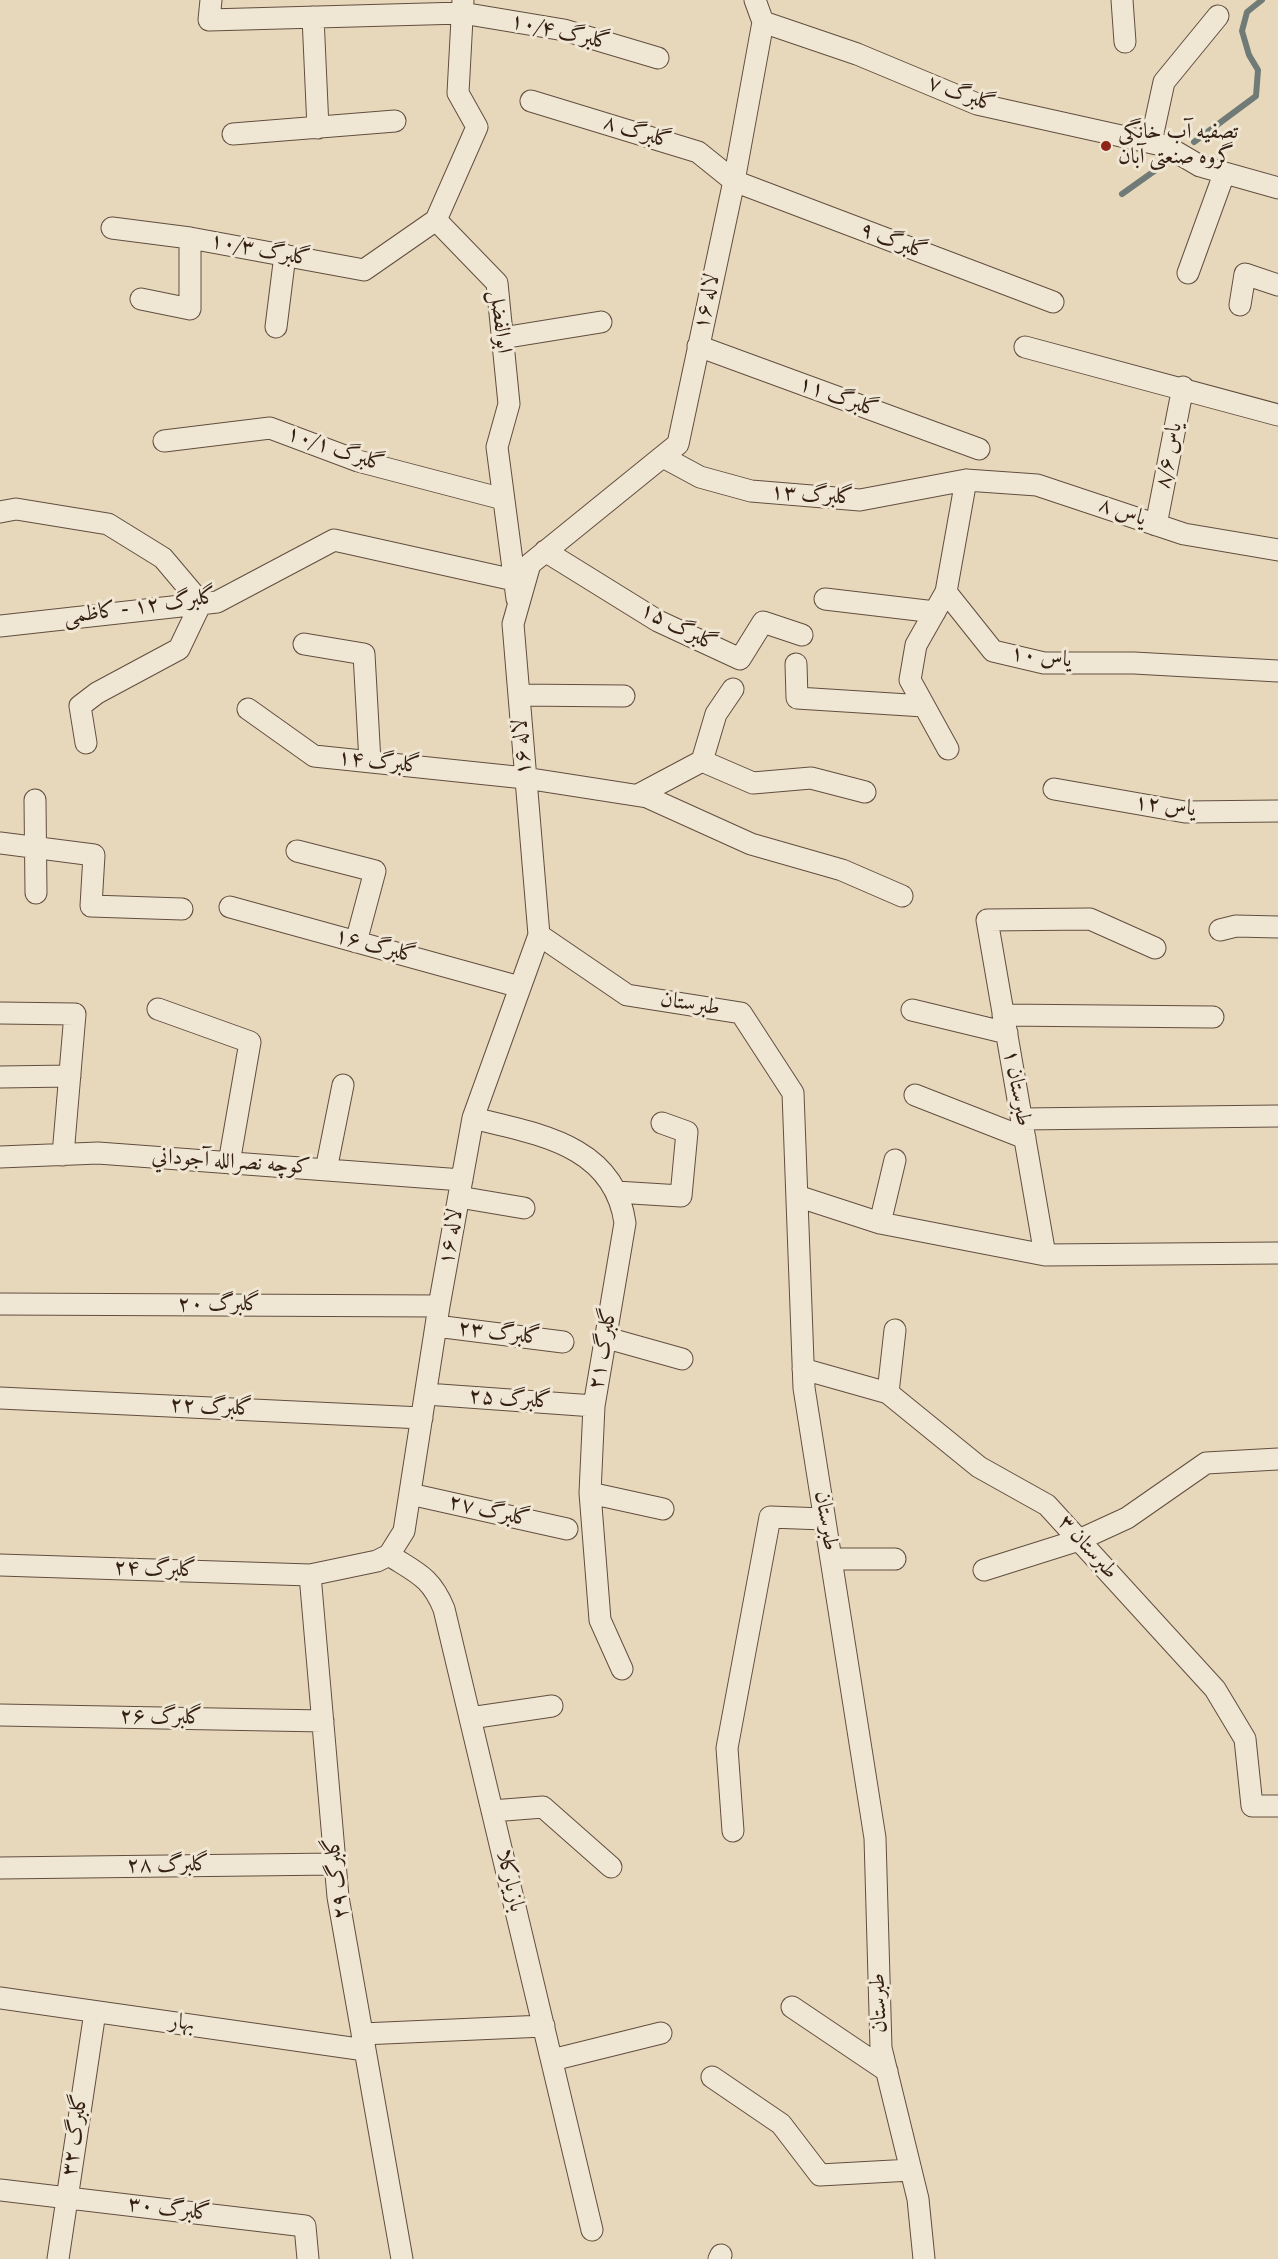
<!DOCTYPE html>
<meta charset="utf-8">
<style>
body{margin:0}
canvas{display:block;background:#e7d8bc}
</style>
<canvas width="1278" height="2259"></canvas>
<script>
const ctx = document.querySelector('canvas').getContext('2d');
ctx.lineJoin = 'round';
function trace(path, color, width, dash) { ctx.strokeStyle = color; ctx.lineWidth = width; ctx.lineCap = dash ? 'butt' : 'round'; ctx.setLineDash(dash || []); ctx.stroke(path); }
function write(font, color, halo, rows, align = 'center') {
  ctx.font = font + ' "IM FELL Double Pica",Amiri,serif'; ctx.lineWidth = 6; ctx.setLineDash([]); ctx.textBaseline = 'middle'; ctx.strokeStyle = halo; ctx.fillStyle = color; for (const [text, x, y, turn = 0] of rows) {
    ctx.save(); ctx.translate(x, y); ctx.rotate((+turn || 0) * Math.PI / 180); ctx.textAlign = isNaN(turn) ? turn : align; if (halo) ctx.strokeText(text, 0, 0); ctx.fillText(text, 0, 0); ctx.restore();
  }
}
trace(new Path2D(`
 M1194,142L1256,96L1258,70L1249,55L1242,31L1247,12L1262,0
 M1122,194L1167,162`), '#707b77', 6);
const minor = new Path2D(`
 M211,0L209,20L462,13L564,30L658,58
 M463,0L458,93L477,127L436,220L497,283L509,404L497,447L517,599
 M1122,0L1125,42
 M313,17L318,128
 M763,22L857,54L977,104L1166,146L1200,166L1278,188
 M531,101L698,152L734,181L1053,302
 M233,134L395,121
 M1151,142L1164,82L1218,16
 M112,228L190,238
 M1188,273L1224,174
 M141,299L190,309V238L364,270L436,220
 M1240,305L1245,274L1278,285
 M276,327L285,255
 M502,338L601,322
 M698,346L979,449
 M1025,347L1278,415
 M164,441L270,428L358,461L503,499
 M663,457L700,477L751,491L860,500L966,480L1037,485L1184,534L1278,550
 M966,480L946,592L993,651L1044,663H1134L1278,671
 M0,512L16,509L108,524L163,558L201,603L179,649L97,693L80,706L86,743
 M1156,525L1183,387
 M545,551L658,621L740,659L763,622L802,635
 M946,592L916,645L910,680L948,749
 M825,599L935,612
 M0,626L217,602L334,540L514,580
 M304,644L364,654L370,762
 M796,664L797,698L924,706
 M519,695L624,696
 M248,709L314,756L525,778L647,797L751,844L842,870L902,896
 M702,761L753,783L811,778L865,792
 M1054,789L1185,812L1278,811
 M638,795L702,761L716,714L733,689
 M35,800L36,893
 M0,843L94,855L91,906L182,909
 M297,851L375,871L356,942
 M230,907L520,987
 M1220,930L1236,926L1278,927
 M539,935L627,995L741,1013L793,1093L804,1388L875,1838L881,2048L918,2199L924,2259
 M1155,948L1090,919L987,920L1045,1255L1278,1253
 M158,1009L250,1042L229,1163
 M912,1010L1007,1033
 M0,1013L75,1014L63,1155
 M1003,1015L1213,1017
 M0,1077L70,1076
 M915,1095L1025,1138
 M473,1118C536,1134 614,1144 625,1223L594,1406L590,1493L600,1620L622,1669
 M1022,1119L1278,1116
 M0,1157L98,1153L462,1180
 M326,1170L343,1085
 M616,1192L681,1196L687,1132L662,1123
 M797,1196L880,1223L1045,1255
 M459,1197L524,1208
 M880,1223L895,1160
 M0,1304L439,1306
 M436,1326L563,1342
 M607,1338L682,1359
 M803,1369L888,1393L979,1467L1047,1505L1215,1689L1245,1739L1252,1806H1278
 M888,1393L895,1330
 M426,1394L594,1406
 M0,1398L422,1418
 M590,1493L663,1509
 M410,1494L567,1529
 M389,1555C417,1573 431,1577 444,1609L592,2230
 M831,1559H895
 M0,1565L310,1575
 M984,1570L1079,1540L1127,1518L1206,1463L1278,1459
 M0,1715L323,1721
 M470,1718L552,1706
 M492,1811L543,1807L611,1867
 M733,1831L727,1748L770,1517L824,1519
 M0,1868L335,1864
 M0,1998L365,2050
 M792,2007L887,2071
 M362,2034L544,2026
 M552,2060L661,2033
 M712,2077L781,2124L820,2175L911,2170
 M0,2190L305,2226L308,2259
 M58,2259L95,2012
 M402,2259L338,1897L310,1575L377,1561L389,1555L404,1531L439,1306L473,1118L539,935L513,624L530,564L678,444L734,181L763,22L755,0
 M719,2259L721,2255`);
trace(minor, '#624e3f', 23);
trace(minor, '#efe6d3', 21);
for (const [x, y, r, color] of [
 [1106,146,6,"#8f2418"]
]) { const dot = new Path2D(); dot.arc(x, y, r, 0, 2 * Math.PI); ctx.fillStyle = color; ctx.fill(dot); trace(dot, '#efe6d3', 2); }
write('22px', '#352015', '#efe6d3', [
 ["گلبرگ ۱۰/۴",560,33,13],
 ["گلبرگ ۷",961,95,20],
 ["گلبرگ ۸",637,133,17],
 ["گلبرگ ۹",893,242,21],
 ["گلبرگ ۱۰/۳",260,251,11],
 ["لاله ۱۶",708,302,-78],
 ["ابوالفضل",499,322,83],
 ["گلبرگ ۱۱",838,398,20],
 ["گلبرگ ۱۰/۱",335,450,19],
 ["یاس ۸/۶",1170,456,-79],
 ["گلبرگ ۱۳",812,496,4],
 ["یاس ۸",1122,513,19],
 ["گلبرگ ۱۲ - کاظمی",140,608,-8],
 ["گلبرگ ۱۵",678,628,27],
 ["یاس ۱۰",1041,658,7],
 ["لاله ۱۶",523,747,-94],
 ["گلبرگ ۱۴",379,763,6],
 ["یاس ۱۲",1165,807,7],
 ["گلبرگ ۱۶",375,947,15],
 ["طبرستان",690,1005,9],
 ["طبرستان ۱",1016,1088,80],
 ["كوچه نصرالله آجوداني",231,1163,4],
 ["لاله ۱۶",452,1237,-80],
 ["گلبرگ ۲۰",219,1305],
 ["گلبرگ ۲۳",499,1334,7],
 ["گلبرگ ۲۱",604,1349,-80],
 ["گلبرگ ۲۵",510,1400,4],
 ["گلبرگ ۲۲",211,1408,3],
 ["گلبرگ ۲۷",489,1512,13],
 ["طبرستان",825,1521,81],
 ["طبرستان ۳",1087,1548,48],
 ["گلبرگ ۲۴",155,1570,2],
 ["گلبرگ ۲۶",161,1718,1],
 ["گلبرگ ۲۸",168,1866,-1],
 ["گلبرگ ۲۹",338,1878,-97],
 ["بازیارکلا",509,1881,77],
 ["طبرستان",880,2003,-92],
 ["بهار",182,2024,8],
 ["گلبرگ ۳۲",76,2135,-82],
 ["گلبرگ ۳۰",169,2210,7]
]);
write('22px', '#352015', '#efe6d3', [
 ["تصفیه آب خانگی",1118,133],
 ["گروه صنعتی آبان",1118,158]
], 'left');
</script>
